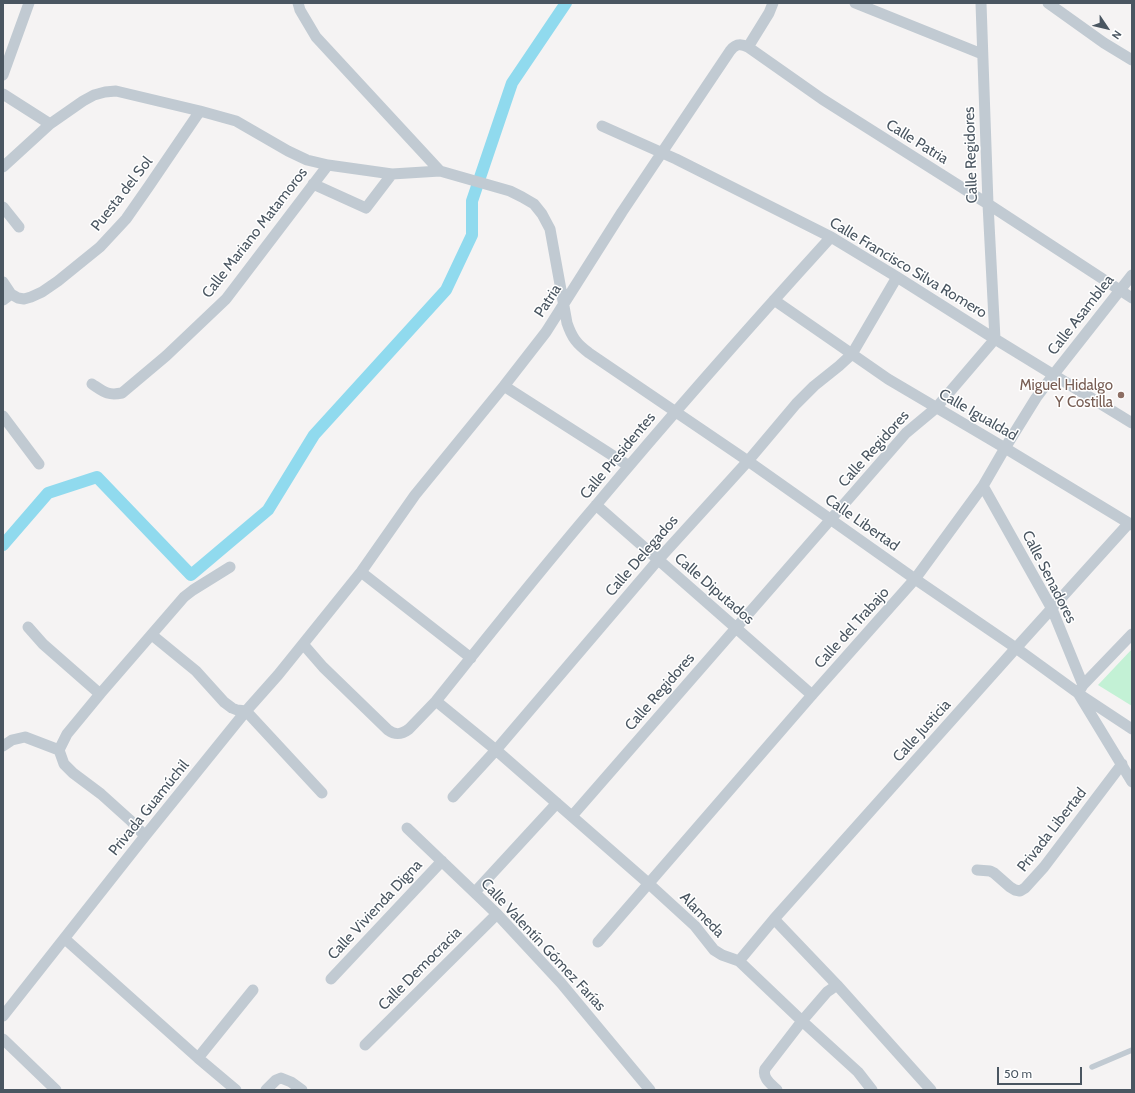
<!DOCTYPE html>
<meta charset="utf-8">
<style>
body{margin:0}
#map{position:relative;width:1135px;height:1093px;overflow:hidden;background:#f5f3f3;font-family:Cabin,sans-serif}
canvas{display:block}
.frame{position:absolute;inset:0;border:4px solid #4a5661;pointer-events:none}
.north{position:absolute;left:1087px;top:8px;width:40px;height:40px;-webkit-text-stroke:3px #fff;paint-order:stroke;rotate:125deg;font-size:11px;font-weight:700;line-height:16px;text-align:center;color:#4a5661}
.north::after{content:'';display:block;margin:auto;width:14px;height:18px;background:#4a5661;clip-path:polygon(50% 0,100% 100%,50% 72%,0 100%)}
.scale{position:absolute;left:997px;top:1067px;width:85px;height:18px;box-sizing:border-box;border:2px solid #4a5661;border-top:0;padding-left:5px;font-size:12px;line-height:14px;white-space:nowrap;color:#4a5661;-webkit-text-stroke:3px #fff;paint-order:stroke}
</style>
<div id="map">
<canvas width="1135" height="1093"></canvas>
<div class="frame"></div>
<div class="north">N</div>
<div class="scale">50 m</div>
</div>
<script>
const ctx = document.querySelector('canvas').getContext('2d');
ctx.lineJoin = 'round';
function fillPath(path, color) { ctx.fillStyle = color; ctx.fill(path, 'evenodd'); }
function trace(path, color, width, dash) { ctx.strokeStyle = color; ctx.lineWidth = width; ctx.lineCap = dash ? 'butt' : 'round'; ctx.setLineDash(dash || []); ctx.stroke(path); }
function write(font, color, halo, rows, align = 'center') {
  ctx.font = font + ' Cabin,sans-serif'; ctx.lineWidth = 3; ctx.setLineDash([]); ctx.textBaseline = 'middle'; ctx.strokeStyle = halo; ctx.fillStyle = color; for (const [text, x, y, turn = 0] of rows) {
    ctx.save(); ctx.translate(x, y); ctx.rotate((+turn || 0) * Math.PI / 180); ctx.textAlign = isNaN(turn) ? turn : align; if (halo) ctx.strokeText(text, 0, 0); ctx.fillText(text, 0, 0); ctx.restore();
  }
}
fillPath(new Path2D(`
 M1132,649V706L1098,685Z`), '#c3f1d5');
trace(new Path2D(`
 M3,545L48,493L97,477L191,575L268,510L314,435L446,290L472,235V201L512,83L566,3`), '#90daee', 12);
trace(new Path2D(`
 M1092,1067L1132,1050`), '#c1cad2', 5.5);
trace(new Path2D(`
 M298,3L300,10L316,37L440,171L510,191L522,197L534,204L542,214L550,229L567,323C572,338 577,344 589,353L748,461L915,579L1016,648L1078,693L1132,782
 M855,3L982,54
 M1048,3L1104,43L1132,60
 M748,47L769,13L773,3
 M3,75L29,3
 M3,94L50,124
 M602,126L676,159L831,237L897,277L995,339L1132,423
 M3,167L50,124L83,101L94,95L105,92L116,91L200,111L236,121L288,151L307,160L328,165L392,174L440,171
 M313,184L366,208L392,174
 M3,207L19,227
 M3,282L11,294L18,298L24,299L31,297L42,292L58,281L100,247L126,219L149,186L200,111
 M3,300L11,294
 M774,300L852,354L897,277
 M92,384C104,392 108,396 122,393L166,356L226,299L328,165
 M504,386L629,466
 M3,416L39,464
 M983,486L1052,609L1083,685
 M596,505L736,628L812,695
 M361,572L471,658
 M28,627L43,644L100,694
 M152,635L196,671L224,702L232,708L237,710L246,711L322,793
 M303,644L361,572L415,495L504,386L546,332L622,212L730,51C735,44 740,43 748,47L822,99L988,204L1132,298
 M1080,690L1083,685L1132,634
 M1082,696L1132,729
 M436,701L496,750L648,883L695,926L714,950L722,955L739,961L802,1021L858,1072L872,1090
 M3,746L12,740L25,737L59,750
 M453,797L496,750L658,560L748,461L796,404L814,386L839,366L852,354L888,379L1005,448L1132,525
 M572,816L906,433L936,408L995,339L988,204L981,3
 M407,828L497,914L561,983L650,1090
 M145,836L131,821L101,794L73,773L64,764L59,750L67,734L100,694L184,597L193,590L230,567
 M977,870L990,871L994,873L1010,887L1015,890L1020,891L1025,888L1044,867L1122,764
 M475,892L557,803
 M774,919L837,985
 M65,939L198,1058L236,1090
 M598,942L812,695L915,579L983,486L1005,448L1036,398L1054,374L1132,275
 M739,961L774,919L1016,648L1129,523
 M331,979L442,861
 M3,1016L145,836L246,711L278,675L303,644L323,667L388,730C395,735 401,735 409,729L436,701C489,635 542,568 597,504C673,413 751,325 831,237
 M3,1039L56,1090
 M365,1045L497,914
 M198,1058L253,990
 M266,1090L276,1080L281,1078L291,1082L302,1090
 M777,1090C771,1084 762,1078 765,1069L802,1021L827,992L837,985L931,1090`), '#c1cad2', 11);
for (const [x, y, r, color] of [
 [1121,395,4,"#8d6e63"]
]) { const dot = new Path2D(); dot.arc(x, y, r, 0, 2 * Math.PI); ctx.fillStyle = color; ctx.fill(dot); trace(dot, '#fff', 1.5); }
write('15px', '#4a5661', '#fff', [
 ["Calle Patria",917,142,32],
 ["Calle Regidores",971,155,-92],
 ["Puesta del Sol",122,194,-52],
 ["Calle Mariano Matamoros",255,233,-52],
 ["Calle Francisco Silva Romero",908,268,31],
 ["Patria",548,301,-57],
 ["Calle Asamblea",1081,315,-52],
 ["Calle Igualdad",978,415,30],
 ["Calle Regidores",874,449,-48],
 ["Calle Presidentes",618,456,-50],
 ["Calle Libertad",862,523,35],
 ["Calle Delegados",642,556,-49],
 ["Calle Senadores",1049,577,63],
 ["Calle Diputados",714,589,41],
 ["Calle del Trabajo",852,628,-48],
 ["Calle Regidores",660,692,-49],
 ["Calle Justicia",922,731,-48],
 ["Privada Guamúchil",149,808,-51],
 ["Privada Libertad",1052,830,-52],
 ["Calle Vivienda Digna",375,910,-47],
 ["Alameda",702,915,46],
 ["Calle Valentín Gómez Farías",543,945,47],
 ["Calle Democracia",420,969,-45]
]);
write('15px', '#785e54', '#fff', [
 ["Miguel Hidalgo",1113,386],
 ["Y Costilla",1113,403]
], 'right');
</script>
